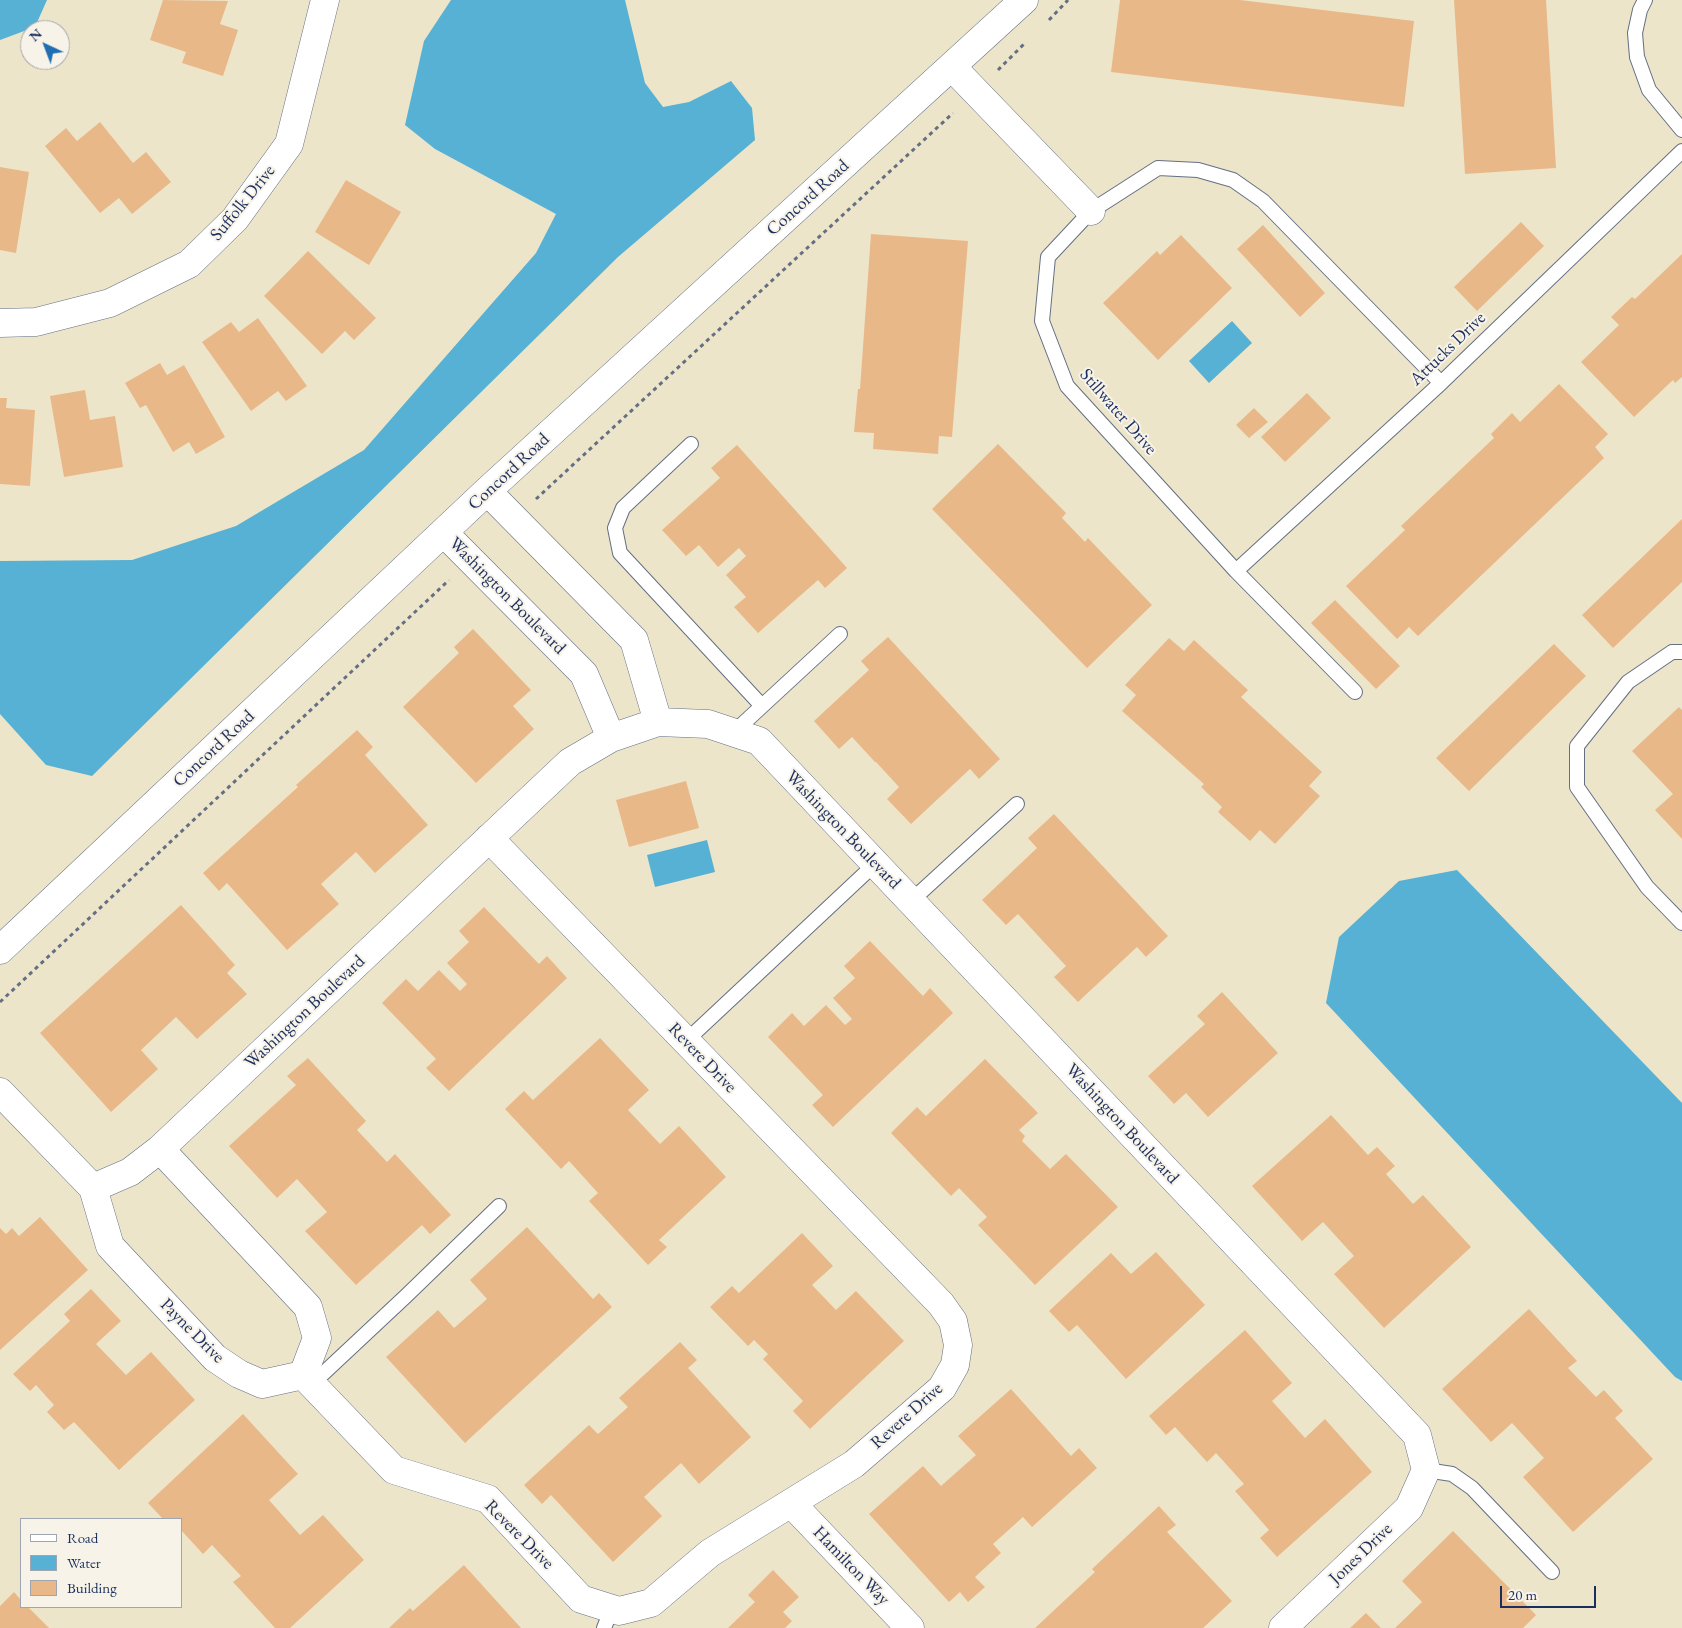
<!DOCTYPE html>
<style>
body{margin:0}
#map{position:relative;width:1682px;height:1628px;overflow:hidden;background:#ede5c9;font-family:"EB Garamond",serif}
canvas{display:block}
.legend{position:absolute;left:20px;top:1518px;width:162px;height:90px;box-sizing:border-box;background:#f7f3e8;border:1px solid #9fa5b1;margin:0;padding:6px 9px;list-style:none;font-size:15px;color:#1b2f5e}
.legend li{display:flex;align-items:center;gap:10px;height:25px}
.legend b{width:25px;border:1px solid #9fa5b1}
.north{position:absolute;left:20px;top:20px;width:50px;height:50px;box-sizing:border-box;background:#f7f3e8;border:1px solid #9fa5b1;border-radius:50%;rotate:317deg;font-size:14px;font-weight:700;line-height:20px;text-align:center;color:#1b2f5e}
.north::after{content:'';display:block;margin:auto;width:18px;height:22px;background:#1f6fb2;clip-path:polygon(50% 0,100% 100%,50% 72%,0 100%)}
.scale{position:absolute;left:1500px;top:1586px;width:96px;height:22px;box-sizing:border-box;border:2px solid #1b2f5e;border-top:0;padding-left:6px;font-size:15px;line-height:18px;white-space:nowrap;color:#1b2f5e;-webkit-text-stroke:4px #f7f3e8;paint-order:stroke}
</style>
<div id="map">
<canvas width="1682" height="1628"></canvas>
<ul class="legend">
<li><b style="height:6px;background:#fff"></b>Road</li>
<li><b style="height:14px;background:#56b1d4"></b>Water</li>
<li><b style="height:14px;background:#e9b889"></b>Building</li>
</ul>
<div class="north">N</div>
<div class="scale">20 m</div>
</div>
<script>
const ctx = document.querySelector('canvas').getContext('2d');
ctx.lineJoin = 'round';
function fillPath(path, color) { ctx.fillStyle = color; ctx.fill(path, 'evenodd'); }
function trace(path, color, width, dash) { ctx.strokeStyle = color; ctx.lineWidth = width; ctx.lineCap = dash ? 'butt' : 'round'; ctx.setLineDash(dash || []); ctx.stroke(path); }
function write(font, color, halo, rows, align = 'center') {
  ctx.font = font + ' "EB Garamond",serif'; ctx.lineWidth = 4; ctx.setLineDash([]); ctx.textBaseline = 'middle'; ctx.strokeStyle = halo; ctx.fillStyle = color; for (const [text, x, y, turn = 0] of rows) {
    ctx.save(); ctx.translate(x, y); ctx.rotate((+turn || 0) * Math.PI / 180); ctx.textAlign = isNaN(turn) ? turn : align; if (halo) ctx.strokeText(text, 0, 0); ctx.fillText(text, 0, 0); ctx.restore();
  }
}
fillPath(new Path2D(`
 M0,0H47L35,27L0,40Z
 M451,0H625L645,83L663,107L689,102L731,81L752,108L755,140L618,257L92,776L46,765L0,714V561L132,560L236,526L364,450L536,253L556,214L435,149L405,125L424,41Z
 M1232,321L1252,343L1209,383L1189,361Z
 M707,840L715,872L655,887L647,855Z
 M1457,870L1682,1103V1381L1675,1377L1326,1003L1339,937L1399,881Z`), '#56b1d4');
fillPath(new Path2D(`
 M163,0L228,1L220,24L238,30L223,76L182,63L186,52L150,40Z
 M1120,0H1240L1414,21L1404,107L1111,72Z
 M1454,0H1546L1556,168L1465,174Z
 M100,122L133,163L146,152L171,182L132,214L119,198L100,213L45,146L66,128L77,141Z
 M0,167L29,172L16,253L0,250Z
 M346,180L401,212L369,265L315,232Z
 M1521,222L1544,246L1477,311L1454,287Z
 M1263,225L1325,293L1300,317L1237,249Z
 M871,234L968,241L952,437L939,436L938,454L873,449L874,433L854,432L858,389H860Z
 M1181,235L1232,288L1158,360L1103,303L1157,251L1160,255Z
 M308,251L376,318L354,340L345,331L322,354L264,296Z
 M1682,254V377L1675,383L1673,380L1634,417L1581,362L1619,325L1611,317L1632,297L1635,299Z
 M258,318L307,386L286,401L278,391L251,411L202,342L231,322L239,332Z
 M160,363L167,375L184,365L225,437L196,454L189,442L173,452L146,405L140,408L125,383Z
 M1559,384L1608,434L1595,447L1604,458L1418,636L1409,627L1397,639L1346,586L1405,530L1401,526L1494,438L1491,434L1512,413L1520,422Z
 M85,390L90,420L115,416L123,467L64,477L50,396Z
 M1307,393L1331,418L1285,462L1261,437Z
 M0,398H7L6,408L35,410L30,486L0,484Z
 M1254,408L1268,422L1249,438L1236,425Z
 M998,444L1066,513L1062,518L1085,542L1088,538L1152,605L1087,668L932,509Z
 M737,445L847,568L825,588L818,580L758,633L734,607L746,597L726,575L746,556L739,548L718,567L699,545L686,556L662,530L720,478L711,468Z
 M1682,519V582L1613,648L1582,615Z
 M1335,600L1400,666L1376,689L1311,623Z
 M473,629L531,690L513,706L534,729L476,783L403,707L459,653L454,647Z
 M888,637L1000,759L979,779L970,769L911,824L887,799L899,787L876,762H875L852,737L839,749L814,721L869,670L861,661Z
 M1169,638L1184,651L1194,640L1248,690L1241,697L1322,772L1309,786L1320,796L1275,844L1260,830L1250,841L1218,812L1222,807L1201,787L1204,784L1122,711L1136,695L1125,685Z
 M1554,644L1586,676L1469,791L1436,758Z
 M1679,707L1682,710V839L1655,810L1673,794L1632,751Z
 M357,730L373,747L365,755L428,825L375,873L356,852L321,884L339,904L287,950L227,883L219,891L203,873L298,787L296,785Z
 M686,781L699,828L629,847L616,800Z
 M1054,814L1168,936L1146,957L1137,947L1078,1002L1054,977L1066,966L1018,914L1006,925L982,900L1037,848L1028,838Z
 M181,905L235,965L227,973L247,994L197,1039L176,1017L141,1050L158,1069L111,1112L40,1033Z
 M484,907L539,964L547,956L567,978L449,1091L426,1068L436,1059L382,1003L406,979L418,991L439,970L460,991L467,984L447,963L469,942L459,931Z
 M870,941L923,996L930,988L953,1013L833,1127L812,1105L823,1095L768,1037L792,1013L804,1026L826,1005L845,1025L852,1019L833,998L855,978L844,966Z
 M1222,992L1278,1053L1208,1117L1186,1093L1174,1104L1148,1076L1205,1024L1197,1016Z
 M600,1038L649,1090L628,1110L660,1144L679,1126L726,1177L659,1240L667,1247L648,1265L589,1201L598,1193L569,1161L561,1169L505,1109L524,1091L533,1100Z
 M308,1058L366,1121L357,1130L387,1162L395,1154L451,1215L430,1234L422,1225L356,1285L305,1231L327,1212L297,1179L277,1198L229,1146L296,1085L287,1076Z
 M985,1059L1038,1113L1019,1130L1025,1136L1022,1141L1050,1169L1066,1154L1118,1207L1035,1285L978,1225L987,1217L959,1188L951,1196L891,1133L917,1107L926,1116Z
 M1331,1115L1368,1155L1377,1147L1395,1166L1386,1174L1413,1204L1423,1195L1471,1247L1384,1328L1334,1274L1354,1256L1323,1222L1302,1241L1252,1186Z
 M40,1217L88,1270L0,1350V1228L6,1234L12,1228L19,1236Z
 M527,1227L593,1299L599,1293L612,1307L465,1443L386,1357L438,1310L454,1328L487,1299L470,1280Z
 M802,1233L833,1266L812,1285L836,1310L856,1291L904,1341L810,1429L793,1411L803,1401L763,1359L768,1354L754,1340L748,1346L710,1307L732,1286L739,1293Z
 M1156,1252L1205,1305L1126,1379L1077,1325L1069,1332L1049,1311L1111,1253L1131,1274Z
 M91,1289L121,1321L96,1344L126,1375L151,1352L195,1400L119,1470L74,1422L64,1430L47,1412L54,1405L36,1385L30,1391L13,1374L70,1321L64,1314Z
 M1529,1309L1577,1361L1568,1368L1596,1397L1604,1390L1623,1411L1615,1418L1653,1459L1573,1532L1523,1477L1544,1458L1512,1423L1491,1442L1442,1389Z
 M1245,1330L1292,1383L1272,1401L1305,1438L1325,1419L1372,1472L1277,1557L1260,1538L1269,1530L1235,1491L1244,1484L1216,1453L1207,1462L1175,1427L1166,1435L1149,1416Z
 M680,1342L697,1360L688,1368L751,1437L699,1484L681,1463L644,1497L662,1516L613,1562L551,1495L542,1504L524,1485L589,1425L598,1434L628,1407L619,1398Z
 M1011,1389L1071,1456L1079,1448L1097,1468L1032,1527L1023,1517L993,1544L1001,1553L975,1577L985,1587L968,1602L960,1592L949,1602L869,1514L923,1466L941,1486L976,1455L958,1436Z
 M243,1414L298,1474L269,1500L300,1535L323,1515L364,1560L290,1628H275L233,1582L241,1576L212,1545L203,1554L181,1530V1519H163L148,1503Z
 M1159,1506L1176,1525L1167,1532L1232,1601L1203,1628H1035L1095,1572L1092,1569Z
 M1453,1531L1536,1615L1523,1628H1395L1422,1602L1402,1581Z
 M464,1565L521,1628H389L410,1608L413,1611Z
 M773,1570L799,1597L783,1612L792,1621L785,1628H728L755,1602L748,1595Z
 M14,1592L21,1600V1607H28L49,1628H0V1606Z
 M1366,1613L1381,1628H1350Z`), '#e9b889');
const lane = new Path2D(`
 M1645,0L1640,10L1635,33L1637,57L1649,90L1682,130
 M691,444L623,508L615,528L620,553L762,706
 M1236,571L1441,383L1682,151
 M1682,652H1672L1628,682L1577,746V787L1647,887L1682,923
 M1355,692L1236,571L1067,386L1042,321L1048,257L1091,211L1158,168L1198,170L1233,180L1263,201L1441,383
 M734,732L840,634
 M911,901L1017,804
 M686,1041L875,864
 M312,1384L406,1296L499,1206
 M1426,1470L1452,1474L1472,1488L1552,1572
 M604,1628L612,1608`);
const street = new Path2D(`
 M952,67L1091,211
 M0,323L36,322L110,303L189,264L235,219L289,144L325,0
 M487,491L634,640L658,722
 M444,533L584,674L611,738
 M0,950L487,491L1024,0
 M0,1092L93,1188L130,1172L160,1149L570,762L611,738L658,722L708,724L759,741L1417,1435L1426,1470L1409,1508L1283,1628
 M160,1149L308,1307L317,1338L303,1375
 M93,1188L110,1246L215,1358L239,1374L262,1384L303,1375
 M303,1375L394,1470L488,1499L581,1599L619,1611L651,1603L710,1553L854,1464L942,1388L955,1365L958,1345L953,1321L941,1304L489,838
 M791,1503L910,1628`);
trace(lane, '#646f83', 16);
trace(street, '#646f83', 29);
trace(new Path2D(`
 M1049,20L1068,0
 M998,70L1025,43
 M536,499L953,113
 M0,1002L449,580`), '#646f83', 3, [4, 4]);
trace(lane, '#fff', 14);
trace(street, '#fff', 28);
write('18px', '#1b2f5e', '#f7f3e8', [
 ["Concord Road",808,198,-42],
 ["Suffolk Drive",243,203,-51],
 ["Attucks Drive",1448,349,-44],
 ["Stillwater Drive",1118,412,49],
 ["Concord Road",509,472,-43],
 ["Washington Boulevard",507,596,45],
 ["Concord Road",214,749,-43],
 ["Washington Boulevard",843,830,46],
 ["Washington Boulevard",305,1012,-43],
 ["Revere Drive",702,1058,46],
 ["Washington Boulevard",1122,1124,47],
 ["Payne Drive",192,1331,45],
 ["Revere Drive",907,1416,-42],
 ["Revere Drive",519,1535,45],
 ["Jones Drive",1361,1554,-44],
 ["Hamilton Way",851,1566,46]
]);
</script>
